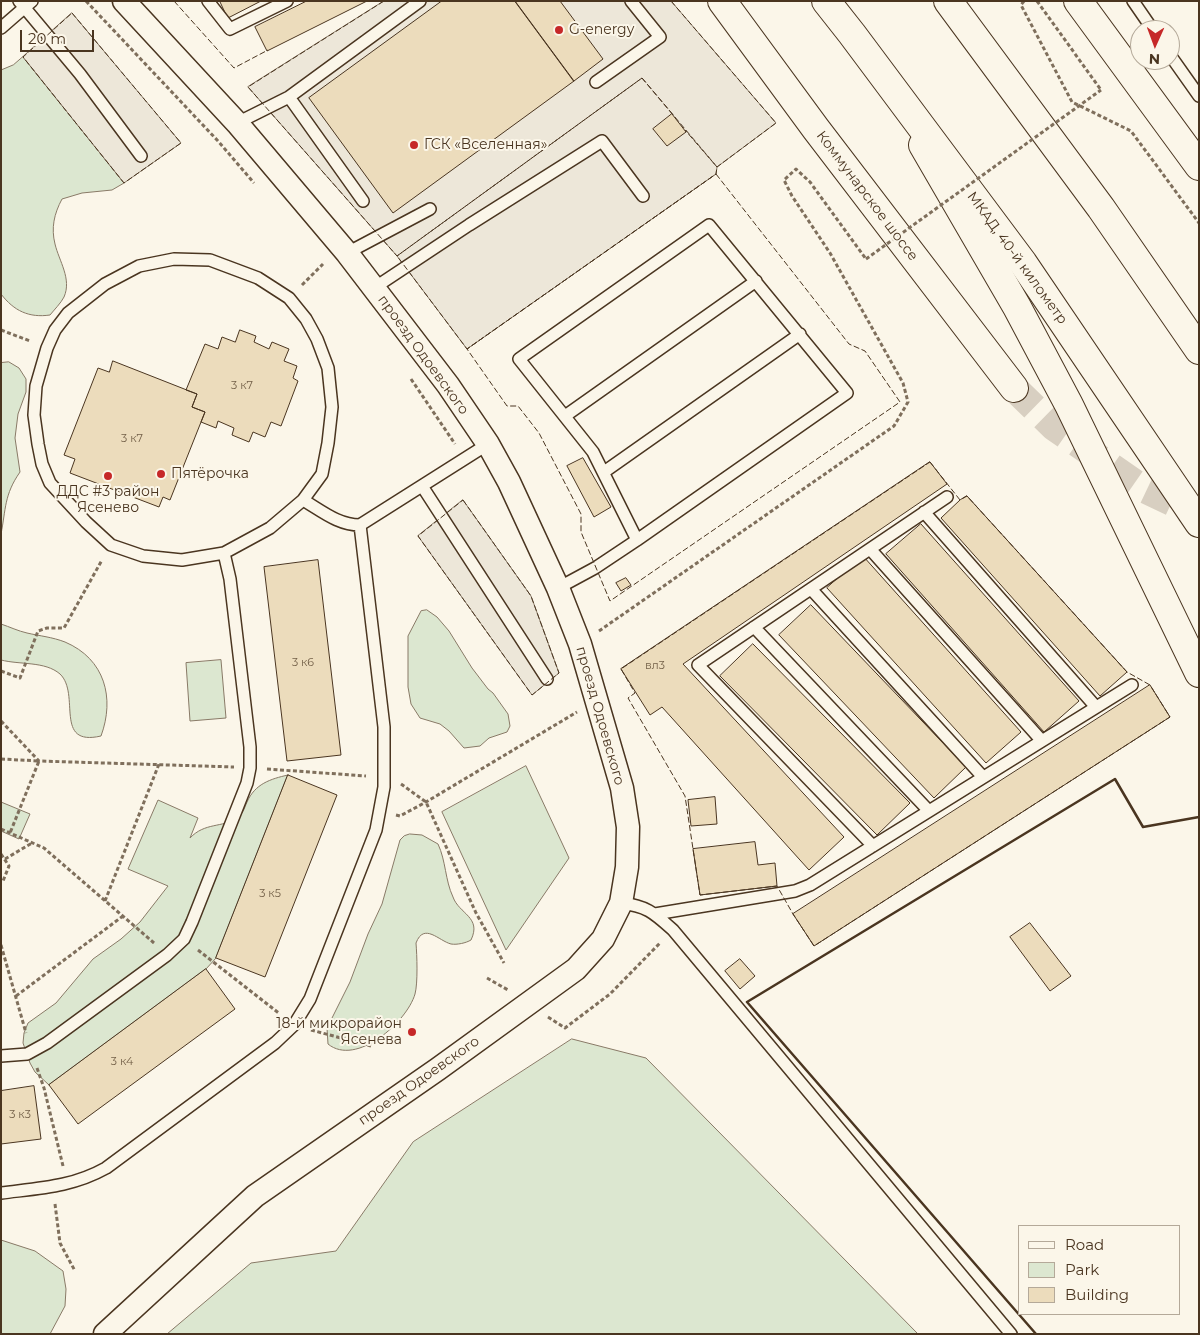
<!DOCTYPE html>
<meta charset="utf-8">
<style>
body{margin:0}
#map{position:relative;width:1200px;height:1335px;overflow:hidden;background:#fbf6e9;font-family:Montserrat,sans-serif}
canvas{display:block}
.frame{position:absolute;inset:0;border:2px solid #4a3520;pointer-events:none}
.legend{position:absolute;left:1018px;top:1225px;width:162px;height:90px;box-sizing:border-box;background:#fbf6e9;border:1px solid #b4a999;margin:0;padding:6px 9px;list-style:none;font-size:15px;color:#4a3520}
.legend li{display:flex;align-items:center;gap:10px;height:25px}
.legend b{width:25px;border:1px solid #b4a999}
.north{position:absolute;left:1130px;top:20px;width:50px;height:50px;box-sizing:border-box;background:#fbf6e9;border:1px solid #b4a999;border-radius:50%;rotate:182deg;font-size:14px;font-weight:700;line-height:20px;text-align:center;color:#4a3520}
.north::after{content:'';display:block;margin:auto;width:18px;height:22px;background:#c62828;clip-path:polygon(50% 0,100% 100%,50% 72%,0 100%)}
.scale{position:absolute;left:20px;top:30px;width:74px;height:22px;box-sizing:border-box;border:2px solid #4a3520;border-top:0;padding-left:6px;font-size:15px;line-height:18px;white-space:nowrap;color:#4a3520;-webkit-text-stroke:4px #fbf6e9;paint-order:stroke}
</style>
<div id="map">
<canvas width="1200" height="1335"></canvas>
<div class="frame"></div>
<ul class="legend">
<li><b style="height:6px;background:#fbf6e9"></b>Road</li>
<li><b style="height:14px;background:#dce7d0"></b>Park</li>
<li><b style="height:14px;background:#ecdcbc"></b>Building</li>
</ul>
<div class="north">N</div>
<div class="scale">20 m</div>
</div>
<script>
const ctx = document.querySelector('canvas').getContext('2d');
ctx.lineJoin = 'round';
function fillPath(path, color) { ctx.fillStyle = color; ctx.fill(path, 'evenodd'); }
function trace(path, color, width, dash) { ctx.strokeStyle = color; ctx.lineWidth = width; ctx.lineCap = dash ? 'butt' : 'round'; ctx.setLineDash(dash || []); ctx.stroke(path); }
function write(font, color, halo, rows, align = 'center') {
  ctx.font = font + ' Montserrat,sans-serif'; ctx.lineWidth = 4; ctx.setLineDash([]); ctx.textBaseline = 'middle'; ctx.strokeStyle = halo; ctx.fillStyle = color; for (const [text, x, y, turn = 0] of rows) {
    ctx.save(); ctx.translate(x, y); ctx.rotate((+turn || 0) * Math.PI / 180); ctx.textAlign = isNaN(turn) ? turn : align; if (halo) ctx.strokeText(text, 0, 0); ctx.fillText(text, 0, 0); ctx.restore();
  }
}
const green = new Path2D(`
 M23,57L124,183L112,190L82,193L62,199C54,214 51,228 55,244C59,261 72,279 64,297C61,303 54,310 50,315C29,318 14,311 1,294V70L13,65Z
 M9,362L19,368L26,379V392L18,414L15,438L20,472C4,495 6,509 1,534V363Z
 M427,610L437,617L449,631L472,668L488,689L493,693L508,714L510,726L507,732L489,738L480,746L464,748L449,731L440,724L420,718L411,704L408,687V636L421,611Z
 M1,624C10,627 18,631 27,633C40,636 52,637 65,642C105,659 115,698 101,736C53,747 81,694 60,674C45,661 20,665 1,660Z
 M221,660L226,718L190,721L186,663Z
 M526,766L569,858L506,950L442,812Z
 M288,775L216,958L206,969L49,1085L35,1072L30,1063L23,1043L24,1033L28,1023L56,1003L93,959L121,939L140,922L168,886L128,869L158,800L198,818L190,838C205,822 223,828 236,818C243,814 244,809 247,802C255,784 270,779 288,775Z
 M1,802L30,814L19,839L1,831Z
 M410,834L422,835L438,844C446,861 445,880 453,897C459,914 482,917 471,940C466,943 457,945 451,944C439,941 424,922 416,943C417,955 418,983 415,994C407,1022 356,1067 328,1044L327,1028L350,982L368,934L382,904L400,840L404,836Z
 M572,1039L646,1058L918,1334H167L251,1263L336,1251L413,1142Z
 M1,1240L35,1251L63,1271L66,1289L65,1306L50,1334H1Z`);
fillPath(green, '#dce7d0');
trace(green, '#887966', 1);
const parking = new Path2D(`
 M384,1H671L776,123L717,167L716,174L467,349L397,256L248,87Z
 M72,13L181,143L124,183L23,57Z
 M463,500L531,596L559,673L532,695L418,536Z`);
fillPath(parking, '#ede7d9');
trace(parking, '#887966', 1);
const building = new Path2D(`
 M220,1H261L228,18Z
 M307,1H367L267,51L255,27Z
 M442,1H515L574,81L393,213L309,98Z
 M515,1H560L603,59L574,81Z
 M672,114L686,132L667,146L653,129Z
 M240,330L256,336L254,342L269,349L272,342L289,349L284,361L297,366L293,378L298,381L281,426L271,422L265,437L253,432L249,442L232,435L234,428L218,421L216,428L201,422L205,412L192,407L197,394L186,390L205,344L218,349L222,337L235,342Z
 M113,361L197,394L192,407L205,412L170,500L163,497L159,507L70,473L75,459L64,455L98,368L109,372Z
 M583,458L611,507L594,517L567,466Z
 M930,462L947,484L683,664L844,837L809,870L662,707L650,715L621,669Z
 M967,496L1127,672L1100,696L941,518L960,500Z
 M921,524L1079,701L1044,732L886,554Z
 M863,556L1021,732L986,763L827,588Z
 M318,560L341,755L287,761L264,567Z
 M626,578L631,585L621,591L616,583Z
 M811,605L966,767L934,798L779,635Z
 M753,644L910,803L877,835L720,676Z
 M1150,685L1170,717L814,946L793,914Z
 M288,775L337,795L265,977L216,958Z
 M715,797L717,824L691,826L688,800Z
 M755,842L758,865L775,863L777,886L700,895L693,849Z
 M1030,923L1071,976L1050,991L1010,937Z
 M740,959L755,976L740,989L725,971Z
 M206,969L235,1009L78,1124L49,1085Z
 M34,1086L41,1139L1,1144V1091Z`);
fillPath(building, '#ecdcbc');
trace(building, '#4a3520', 1);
trace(new Path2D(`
 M1014,388L1054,427L1142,488L1199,515`), '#d8cfc1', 28, [28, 14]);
const lane = new Path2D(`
 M19,1L80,74L141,156
 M208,1L230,29L287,1
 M1133,1L1153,30
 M1,28L32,1
 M1170,55L1199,96
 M596,82L660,37L631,1
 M289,97L363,201
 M237,123L289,97L420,1
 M347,253L430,209
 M374,288L469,225L602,141L643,196
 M565,416L756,281
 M604,472L800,334
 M422,486L547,679
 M924,512L1096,707
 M870,549L1042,741
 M224,553L182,560L143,556L111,545L86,522L50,483L42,464L38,444L34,415L36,386L47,348L55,330L68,313L105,284L139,266L174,259L210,260L258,278L289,298L306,319L317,339L328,368L332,407L328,443L322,474L303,500
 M558,588L595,568L637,540L847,393L709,225L519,359L593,452L637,540
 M811,589L983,777
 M754,627L929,811
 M873,846L698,665L947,497
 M621,903C647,906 654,913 673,930L1011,1334
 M655,914L795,891L810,885L1132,685
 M1,1056L27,1054L47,1043L167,955L184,939L192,922L247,783L250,768V747L230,579L224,553L270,528L303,500C322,511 338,525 360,525L488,444
 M1,1193C40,1188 72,1187 106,1168L275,1043L294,1025L310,999L376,830L384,787V727L360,525`);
const street = new Path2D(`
 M105,1334L255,1196L438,1069L576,969L603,939L621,903L627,867L628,827L622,788L580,644L558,588L509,482L488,444L448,385L347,253L237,123L124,1`);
const secondary = new Path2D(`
 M722,1L816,129L1014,388
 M1078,1L1199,166`);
const primary = new Path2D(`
 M923,145L1017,307L1069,405L1199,673`);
const highway = new Path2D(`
 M826,1L852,34L1023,263L1199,523
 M948,1L1101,208L1199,350`);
trace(lane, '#4a3520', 14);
trace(street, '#4a3520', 25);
trace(secondary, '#4a3520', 30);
trace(primary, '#4a3520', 30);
trace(highway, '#4a3520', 30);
trace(new Path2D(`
 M86,1L218,141L254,183
 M1024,1L1021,5L1072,102L1131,131L1199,223
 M1037,1L1101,90
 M302,285L323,264
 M1,330L30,341
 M411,379L455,444
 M599,631L894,426L908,402L903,383L830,253L792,196L784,180L796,169L810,182L866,259
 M1,671L20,678L38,631L47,628H64L102,560
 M1,721L39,761L234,767
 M1,759L39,761L10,833
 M267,769L366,776
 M401,784L426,802L476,913L504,963
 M396,815L400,816L426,802L577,712
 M1,829L44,848L154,943
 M1,854L9,866L3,881H1
 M5,859L32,843
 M105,901L159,764
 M1,945L26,1033
 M198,950L280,1014
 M487,978L508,990
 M16,996L123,916
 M548,1017L565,1028L610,994L661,942
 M311,1030L371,1046
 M37,1068L44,1088L63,1166
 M55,1204L60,1243L75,1271`), '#7f6f5c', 3, [4, 2.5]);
trace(lane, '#fbf6e9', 11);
trace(street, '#fbf6e9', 22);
trace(secondary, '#fbf6e9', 28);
trace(primary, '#fbf6e9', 28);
trace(highway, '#fbf6e9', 28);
trace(new Path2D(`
 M866,259L1101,90`), '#7f6f5c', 3, [4, 2.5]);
trace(new Path2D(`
 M174,1L234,68L268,50
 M384,1L248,87L397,256L642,78L674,116
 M671,1L776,123L717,167L685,130
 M72,13L181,143L124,183L23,57Z
 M642,78L717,167L716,174L467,349L397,256Z
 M716,174L849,344L865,351L900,402L610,601L581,532V514L539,433L518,406H507L467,349Z
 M930,462L960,500L967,496L1127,672L1150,685L1170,717L814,946L793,914L777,886L700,895L685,796L628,698L635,693L621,669Z
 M463,500L531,596L559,673L532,695L418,536Z`), '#4a3520', 1, [6, 2.5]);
trace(new Path2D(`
 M1036,1334L747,1002L1115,779L1143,827L1199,817`), '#4a3520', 2.5);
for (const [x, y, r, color] of [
 [559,30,5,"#c62828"],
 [414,145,5,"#c62828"],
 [161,474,5,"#c62828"],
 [108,476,5,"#c62828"],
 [412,1032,5,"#c62828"]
]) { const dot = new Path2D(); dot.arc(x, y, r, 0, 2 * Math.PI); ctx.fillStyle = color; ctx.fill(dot); trace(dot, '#fbf6e9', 2); }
write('11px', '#725f47', null, [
 ["3 к7",242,386],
 ["3 к7",132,439],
 ["3 к6",303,663],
 ["вл3",655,666],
 ["3 к5",270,894],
 ["3 к4",122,1062],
 ["3 к3",20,1115]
]);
write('14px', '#4a3520', '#fbf6e9', [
 ["G-energy",569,30],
 ["ГСК «Вселенная»",424,145],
 ["Пятёрочка",171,474],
 ["ДДС #3 район",108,492,"center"],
 ["Ясенево",108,508,"center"],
 ["18-й микрорайон",402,1024,"right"],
 ["Ясенева",402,1040,"right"]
], 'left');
write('14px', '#4a3520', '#fbf6e9', [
 ["Коммунарское шоссе",867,196,53],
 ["МКАД, 40-й километр",1017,258,54],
 ["проезд Одоевского",423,355,54],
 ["проезд Одоевского",600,716,74],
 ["проезд Одоевского",419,1081,-35]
]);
</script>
